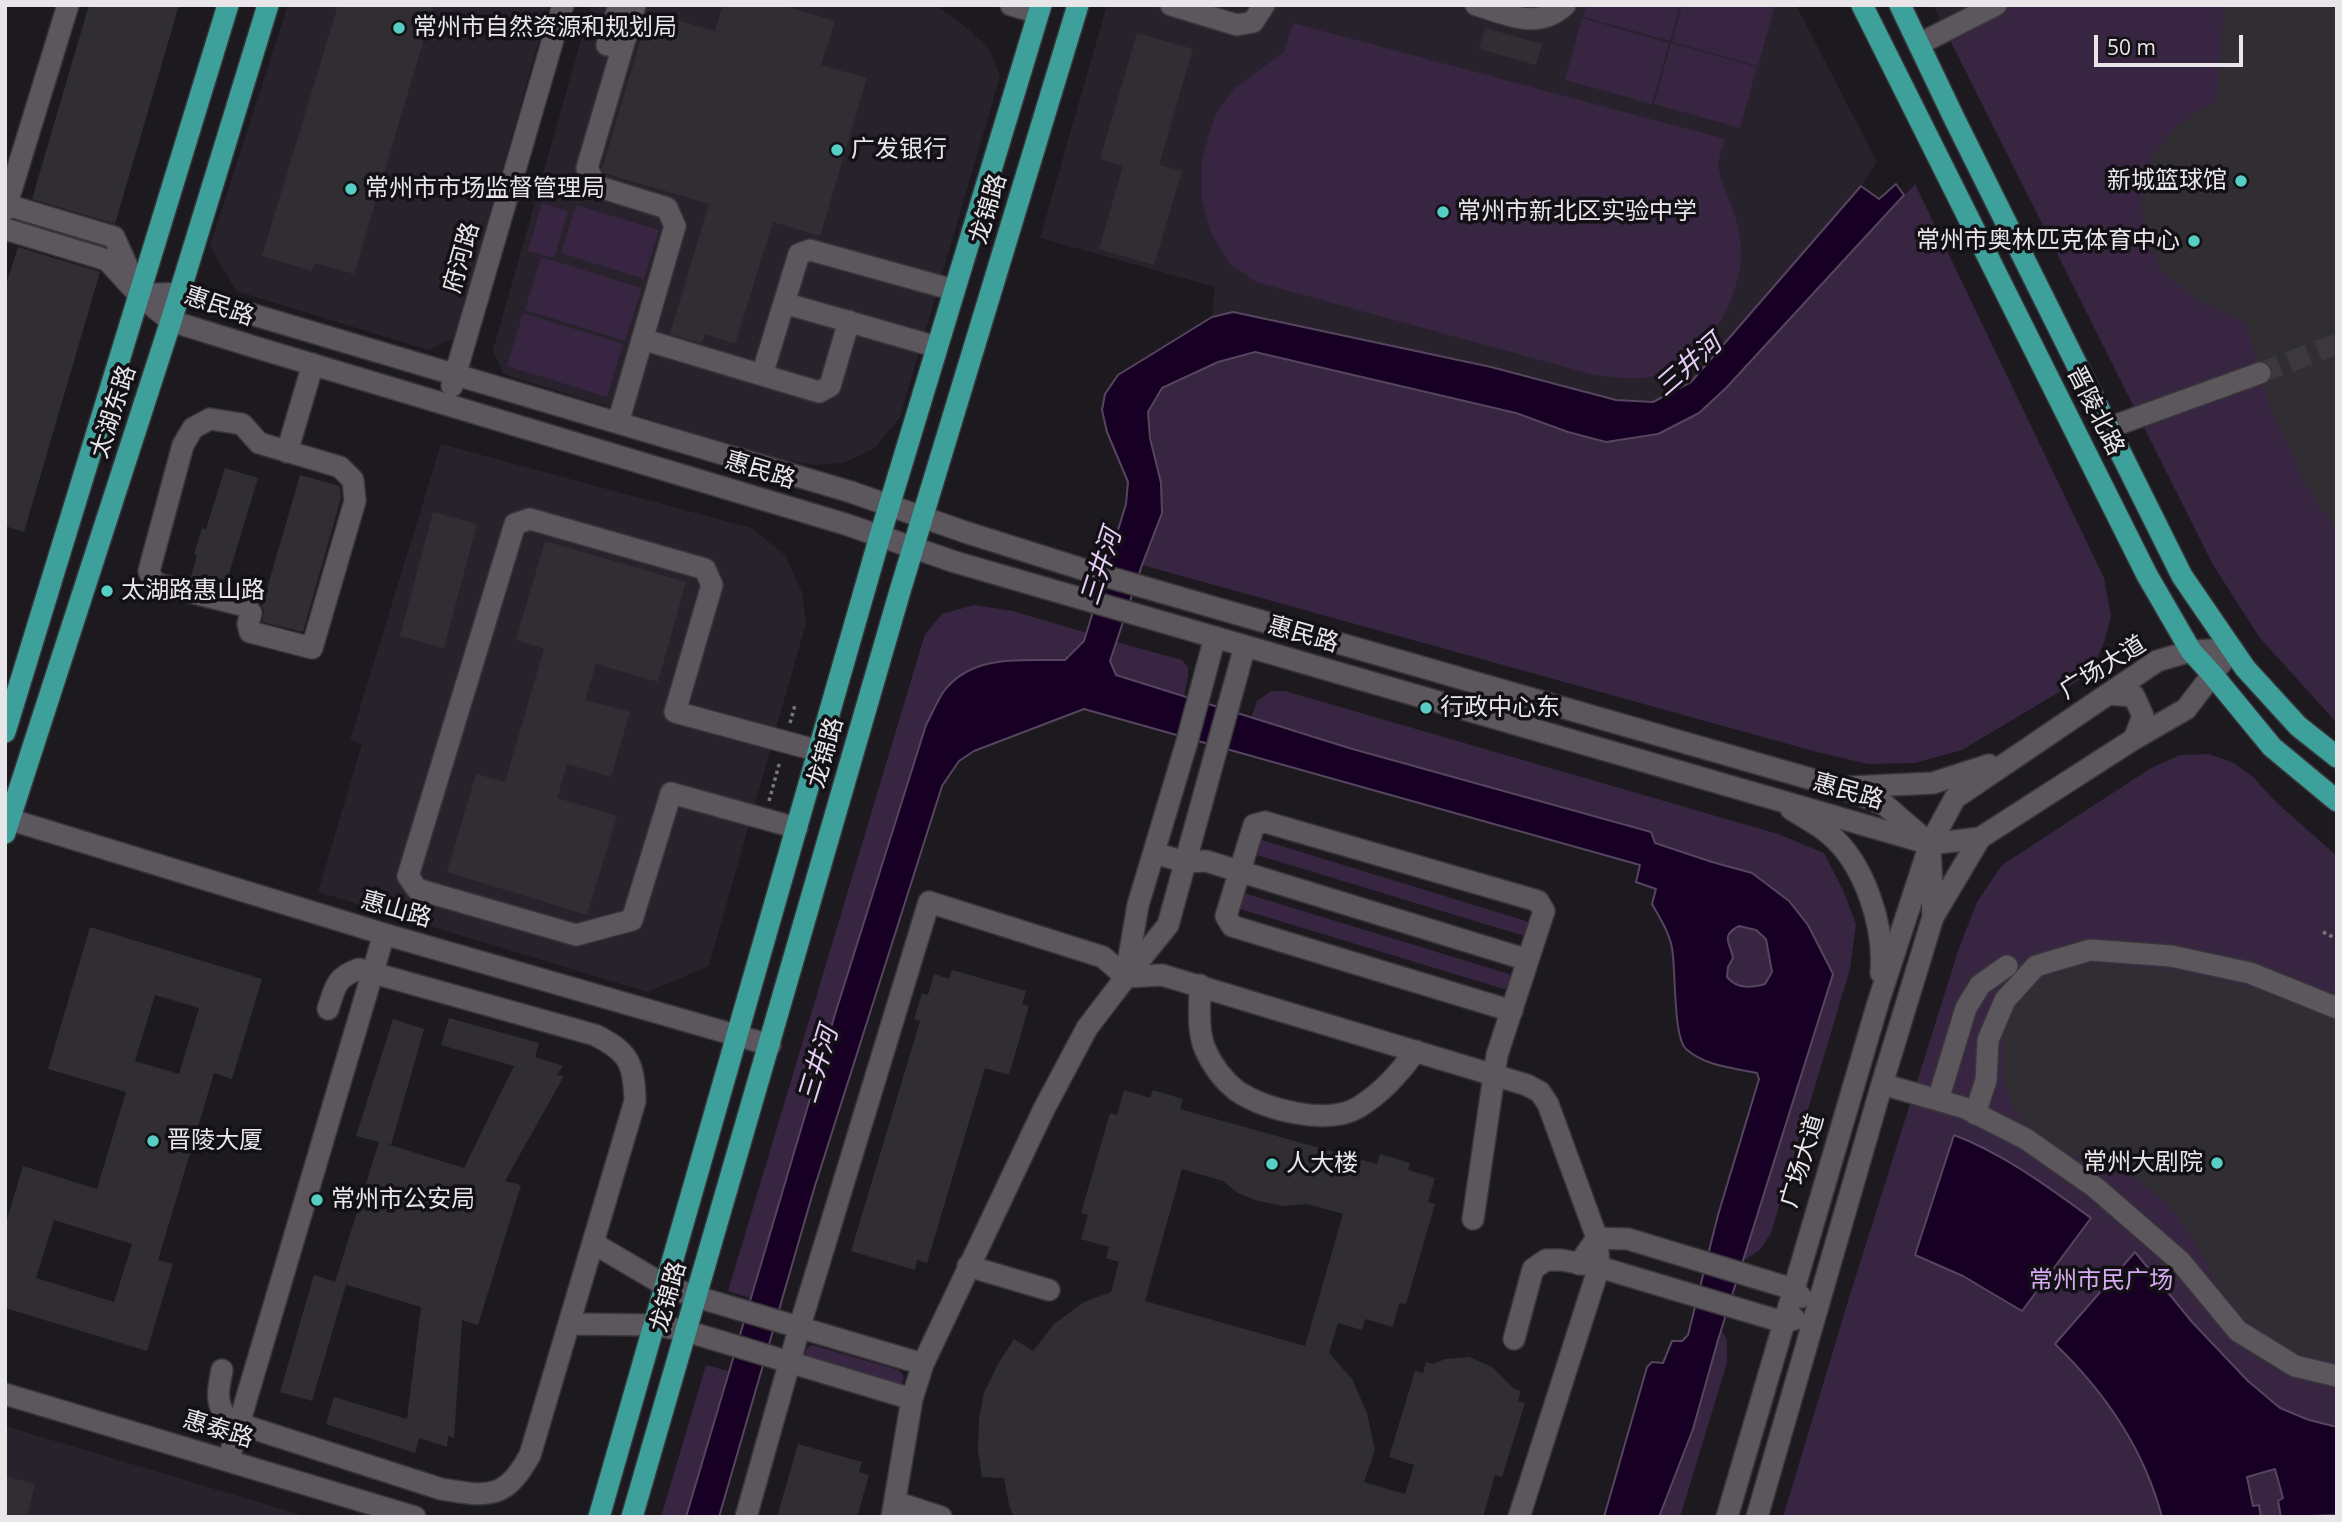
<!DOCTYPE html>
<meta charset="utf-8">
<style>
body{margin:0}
#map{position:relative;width:2342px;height:1522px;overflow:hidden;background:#1c1a1e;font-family:"Open Sans",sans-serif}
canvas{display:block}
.frame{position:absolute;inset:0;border:7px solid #e8e6e9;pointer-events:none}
.scale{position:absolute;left:2094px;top:35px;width:149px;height:32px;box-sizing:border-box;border:4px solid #e8e6e9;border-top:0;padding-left:9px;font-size:21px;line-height:24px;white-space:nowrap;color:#e8e6e9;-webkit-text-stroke:5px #131115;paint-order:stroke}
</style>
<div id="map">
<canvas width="2342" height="1522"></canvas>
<div class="frame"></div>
<div class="scale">50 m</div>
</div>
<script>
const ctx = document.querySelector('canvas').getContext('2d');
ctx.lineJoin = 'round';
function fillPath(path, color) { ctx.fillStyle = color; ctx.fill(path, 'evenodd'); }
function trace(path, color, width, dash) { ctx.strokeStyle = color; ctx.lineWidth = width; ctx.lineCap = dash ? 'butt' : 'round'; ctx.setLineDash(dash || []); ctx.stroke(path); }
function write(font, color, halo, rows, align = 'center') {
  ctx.font = font + ' "Open Sans","Noto Sans SC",sans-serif'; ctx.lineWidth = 7; ctx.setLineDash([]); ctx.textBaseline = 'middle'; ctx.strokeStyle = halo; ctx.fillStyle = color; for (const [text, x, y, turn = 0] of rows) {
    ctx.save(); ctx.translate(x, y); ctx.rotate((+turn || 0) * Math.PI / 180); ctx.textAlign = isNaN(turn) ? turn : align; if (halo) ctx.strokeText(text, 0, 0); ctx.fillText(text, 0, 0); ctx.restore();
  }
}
fillPath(new Path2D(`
 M288,5H549L454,338L428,350L236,291L210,246Z
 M591,5H932L938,7L968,29L990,50L1000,77L900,417L875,448L844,463L814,465L779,459L503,374L493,350Z
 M1107,5H1796L1877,162L1861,186L1691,382L1653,402L1616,400L1491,367L1233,312L1212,317L1215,287L1040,238Z
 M1933,5H1971L1940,20Z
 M441,444L751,528L785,555L802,592L806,623L709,966L647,992L318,892L362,744L350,740Z
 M5,1426L308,1517H5Z`), '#27222b');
fillPath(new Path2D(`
 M1586,5H1680L1670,41L1583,17Z
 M1682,5H1775L1758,66L1672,42Z
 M1971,5H2337V723L2260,638L2213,565L1940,20Z
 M1582,18L1669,43L1652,104L1565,80Z
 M1293,23L1725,139C1723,147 1719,157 1718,165C1718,177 1737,214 1739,232C1740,240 1742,250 1741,259C1738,301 1706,360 1663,374C1640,381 1618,378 1594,375L1256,282L1229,263L1211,233L1201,196L1202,159L1215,115L1235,88L1284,52Z
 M1671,43L1757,67L1740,128L1654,104Z
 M1915,184L2104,578L2111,616L2104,643L2091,673L1962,750L1915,763L1868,764L1817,752L1142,565L1162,513L1148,412L1162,388L1218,362L1255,352L1516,413L1568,432L1606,442L1699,413L1726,388Z
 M542,203L568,211L554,258L528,251Z
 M576,205L659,230L644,279L561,253Z
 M541,257L642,288L625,341L525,310Z
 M523,313L623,344L607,397L507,366Z
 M974,605L1013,611L1087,633L1084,641L1066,660C1023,661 973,653 944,691C937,701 932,714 926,725L836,1011L750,1298L728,1291L925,634L942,614Z
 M1116,642L1182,660L1188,667V678L1184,696L1116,675L1110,662Z
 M1271,691H1285L1778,834L1824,853L1843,890L1856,924L1850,969L1771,1233L1760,1250L1743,1261L1833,974L1752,873L1712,862L1655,843L1651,832L1349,748L1251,718L1257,701Z
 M2209,754L2234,763L2253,777L2276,802L2337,856V1517H1783L1849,1298L1959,948L1977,902L2002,865L2151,768L2180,755Z
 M1262,840L1526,921L1529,924L1526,935H1521L1257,855L1254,851L1257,841Z
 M1244,893L1509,974L1512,978L1509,988L1504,989L1240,909L1237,905L1240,895Z
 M1739,925L1756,930L1766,939L1772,972L1765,984C1751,988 1737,989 1727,977L1732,951L1727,939L1730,930Z
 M1721,1330L1727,1340V1363L1680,1517H1659L1693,1429Z
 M812,1345L899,1370L904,1376L902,1384L895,1385L804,1356L807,1348Z
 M706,1365L728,1371L686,1517H661Z`), '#372542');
const water = new Path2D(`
 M1896,184L1904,195L1726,388L1699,413L1658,434L1606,442L1568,432L1516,413L1255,352L1218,362L1162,388L1148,412L1150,438L1161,483L1162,513L1142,565L1110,661L1116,675L1349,748L1651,832L1655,843L1712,862L1752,873L1789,901L1808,925L1833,974L1718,1340L1693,1429L1659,1517H1604L1647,1367L1652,1362L1663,1363L1672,1341H1682L1688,1335L1718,1215L1759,1079L1757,1073C1733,1068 1705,1066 1686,1049C1673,1037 1676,970 1672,948C1669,932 1660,918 1652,904L1656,889L1636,882L1640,865L1084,709L974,751L959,761L942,786L814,1189L719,1517H686L836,1011L926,725C932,714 937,701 944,691C973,653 1023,661 1065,660L1084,641L1126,504L1128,482L1107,432L1102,410L1105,394L1118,375L1212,317L1233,312L1491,367L1616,400L1653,402L1691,382L1861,186L1879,199ZM1739,926L1756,930L1766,939L1772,972L1765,984C1751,988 1737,989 1727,977L1728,967L1733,958C1730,942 1720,936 1739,926Z
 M1954,1135C2004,1154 2048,1187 2091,1218L2022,1311L1963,1276L1915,1255Z
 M2135,1252L2192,1322L2248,1381L2280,1408L2309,1420L2337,1427V1515L2281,1517L2278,1501L2283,1498L2275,1469L2247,1477L2253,1506L2259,1505L2261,1517H2162C2144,1449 2106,1393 2055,1344Z`);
fillPath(water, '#170023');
trace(water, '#56455e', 2);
fillPath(new Path2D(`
 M89,5H179L115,224L32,199Z
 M338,5H434L354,274L315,263L312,271L262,256Z
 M723,5H782L835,21L821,65L867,78L820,236L773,222L735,344L705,334L702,343L670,334L709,204L604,173L602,169L649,12L715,31Z
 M2224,5H2337V533L2304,482L2269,404L2264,386L2270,381L2272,369L2268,363L2257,360L2246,323L2198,301L2163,272L2145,239L2141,202L2149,160L2174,129L2201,109L2217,102Z
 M1485,28L1542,44L1536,65L1479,49Z
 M1137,33L1193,49L1159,165L1182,171L1154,265L1099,249L1123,166L1100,159Z
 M18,247L100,272L24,532L5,526V288Z
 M225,468L258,478L225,587L190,579L197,556L194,554L202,528L206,529Z
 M300,475L340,486L341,498L303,632L262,622L264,611L262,606Z
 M433,512L477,524L444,648L400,636Z
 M545,541L686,582L658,682L596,664L585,700L630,712L611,777L567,764L557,798L617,816L587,915L447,872L476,774L505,782L544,649L516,640Z
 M90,927L262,979L232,1079L214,1073L158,1260L173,1264L147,1351L5,1308V1226L23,1166L97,1189L126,1092L48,1069ZM155,995L199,1008L179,1074L135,1061ZM54,1220L132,1244L114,1302L36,1278Z
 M2091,963L2169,969L2246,986L2337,1021V1362L2300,1354L2247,1321L2216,1283L2199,1249L2180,1220L2157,1195L2135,1178L2069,1153L2023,1123L2013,1108L2002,1075L2003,1039L2016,1007L2043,978Z
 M952,970L1026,991L1022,1004L1029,1006L1009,1075L985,1068L927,1263L917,1260L915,1270L851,1251L920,1021L914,1019L922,993L928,995L934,974L949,979Z
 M449,1018L539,1043L535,1057L563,1066L557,1075L564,1076L505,1181L521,1185L478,1325L462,1320L454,1438L448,1436L447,1447L419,1438L415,1453L326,1424L334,1397L407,1419L421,1307L344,1284L346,1285L312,1401L280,1392L314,1275L335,1282L379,1142L356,1136L393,1019L424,1029L391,1145L380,1142L464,1168L514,1066L441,1045Z
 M1124,1090L1150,1098L1153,1090L1183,1099L1180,1109L1377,1164L1380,1154L1410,1163L1408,1170L1435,1178L1428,1202L1435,1204L1406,1304L1399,1303L1393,1327L1365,1319L1362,1330L1338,1323L1329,1353L1352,1379L1367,1413L1375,1450L1364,1482L1405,1494L1414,1465L1389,1457L1415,1371L1423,1373L1426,1362L1433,1364L1445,1359L1469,1357L1492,1367L1514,1389L1521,1391L1518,1401L1525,1403L1502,1477L1495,1475L1483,1517H1014L1009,1505L1004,1478L982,1477L978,1450L979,1419L984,1393L998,1364L1014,1339L1033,1351L1054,1324L1084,1302L1111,1292L1119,1262L1106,1258L1109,1247L1081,1239L1088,1215L1081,1213L1110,1113L1117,1115ZM1182,1169L1223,1181L1238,1193L1258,1201L1284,1206L1307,1204L1343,1214L1305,1346L1145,1301Z
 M798,1444L862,1462L859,1472L869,1475L857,1517H777Z
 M5,1476L35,1484L27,1517H5Z`), '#312e33');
trace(new Path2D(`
 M2260,373L2337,344`), '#3b393c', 21, [21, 10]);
const minor = new Path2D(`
 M1011,5L1038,13
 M1171,5L1237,25L1253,22L1264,5
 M1476,5C1508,14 1537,31 1565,5
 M1919,44L1996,5
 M607,45L619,5
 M7,205L114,237L132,277
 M5,210L68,5
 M5,229L107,260L139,295L171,321L258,348L845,524L955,562L1930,844L1980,838
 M139,295L180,293L851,492L965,532L1098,574L1839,787L1885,805L1930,844L1933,917
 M784,303L937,347
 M642,339L762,375L799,254L810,250L954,290
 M762,375L819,392L830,386L849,321
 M452,386L563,5
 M210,419L242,424L259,443L340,467L353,480L355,501L312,648L250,632L248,624L251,613L246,606L154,583L149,571L183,445L193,428Z
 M618,423L675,226L667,208L596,186L587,168L635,5
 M2108,428L2260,373
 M287,452L313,364
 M2108,694L2134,696L2143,716L2134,739
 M1850,787L1933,783L1989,765
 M1791,809C1803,817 1817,824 1828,833C1865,863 1885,927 1881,973
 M5,818L384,934L770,1045
 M797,828L671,793L632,920L576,935L417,889L408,876L515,524L530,519L705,569L712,585L675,712L819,751
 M1154,853L1185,862L1206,861L1528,960
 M1126,975L1138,905L1186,745L1215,637
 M1126,977L1168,925L1245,646
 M1200,985C1200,1005 1197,1030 1205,1049C1212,1065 1223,1080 1237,1091C1266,1110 1328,1126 1359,1107C1383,1092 1399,1073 1416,1051
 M1882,1084L1965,1108L2026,1139L2096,1188L2180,1261L2238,1331L2295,1366L2337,1376
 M1938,1100L1966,1008L1980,985L2007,966
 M1975,1114L1986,1080L1988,1040L2005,1000L2036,966L2090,950L2171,956L2250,973L2337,1008
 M1473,1219L1497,1055L1544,911L1538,901L1265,822L1254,825L1226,916L1232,926L1512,1011
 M593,1243L666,1286L697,1297L923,1364
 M1579,1264L1597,1238L1628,1239L1793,1289L1801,1297
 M968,1266L1049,1290
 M569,1324L655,1325L686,1331L912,1399
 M1514,1339L1533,1269L1546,1260H1561L1599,1267L1783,1322L1795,1319
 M222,1370C218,1391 215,1401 227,1420L441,1489C489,1497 505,1500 530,1455L635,1101C634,1063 629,1052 595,1035L359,969C336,977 335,987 328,1009
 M5,1394L415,1517
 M228,1461L384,934
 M895,1502L941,1517
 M746,1517L799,1329L929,902L1103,957L1126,977
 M892,1517L912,1399L923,1364L1044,1109L1087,1028L1126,977L1162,975L1527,1085L1540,1092L1548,1104L1597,1238L1599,1267L1519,1517
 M1727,1517L1878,1003L1930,844L1955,798L2157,661L2191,651L2232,649
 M1757,1517L1882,1084L1933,917L1980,838L2134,739L2186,709L2232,649`);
const major = new Path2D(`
 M1862,5L2147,575L2191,651L2212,674L2272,747L2337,801
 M1900,5L1954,118L2182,576L2245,668L2298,726L2337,757
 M5,732L228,5
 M5,833L171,321L268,5
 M599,1517L880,536L1041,5
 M632,1517L900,591L1078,5`);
trace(minor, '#38363a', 24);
trace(major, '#38363a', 24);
trace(new Path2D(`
 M790,723L795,705
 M769,801L780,761
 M2323,932L2337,939`), '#777578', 3.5, [3.5, 3.5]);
trace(minor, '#5b575d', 21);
trace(major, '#3ea09b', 21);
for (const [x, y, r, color] of [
 [399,28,7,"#56cec3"],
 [837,150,7,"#56cec3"],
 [2241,181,7,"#56cec3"],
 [351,189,7,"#56cec3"],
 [1443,212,7,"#56cec3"],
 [2194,241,7,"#56cec3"],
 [107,591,7,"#56cec3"],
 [1426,708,7,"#56cec3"],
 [153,1141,7,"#56cec3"],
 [2217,1163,7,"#56cec3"],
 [1272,1164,7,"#56cec3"],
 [317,1200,7,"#56cec3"]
]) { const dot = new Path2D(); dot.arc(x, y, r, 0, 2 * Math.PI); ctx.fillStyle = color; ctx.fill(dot); trace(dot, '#131115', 2.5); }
write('24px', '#e8e6e9', '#131115', [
 ["常州市自然资源和规划局",413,28],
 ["广发银行",851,150],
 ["新城篮球馆",2227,181,"right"],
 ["常州市市场监督管理局",365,189],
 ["常州市新北区实验中学",1457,212],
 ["常州市奥林匹克体育中心",2180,241,"right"],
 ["太湖路惠山路",121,591],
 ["行政中心东",1440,708],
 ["晋陵大厦",167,1141],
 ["常州大剧院",2203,1163,"right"],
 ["人大楼",1286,1164],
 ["常州市公安局",331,1200]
], 'left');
write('24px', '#e8e6e9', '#131115', [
 ["龙锦路",989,209,-73],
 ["府河路",462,258,-74],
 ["惠民路",219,307,19],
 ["晋陵北路",2095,411,63],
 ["太湖东路",114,412,-72],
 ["惠民路",760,471,17],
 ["惠民路",1303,635,16],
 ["广场大道",2103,668,-32],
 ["龙锦路",826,753,-74],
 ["惠民路",1848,792,16],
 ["惠山路",396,910,16],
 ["广场大道",1803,1161,-73],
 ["龙锦路",669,1297,-74],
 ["惠泰路",218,1430,17]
]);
write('24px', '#d6abf2', '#131115', [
 ["常州市民广场",2101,1281]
]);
write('italic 26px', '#e6ccf7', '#131115', [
 ["三井河",1689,366,-41],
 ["三井河",1102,567,-72],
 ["三井河",819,1065,-73]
]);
</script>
